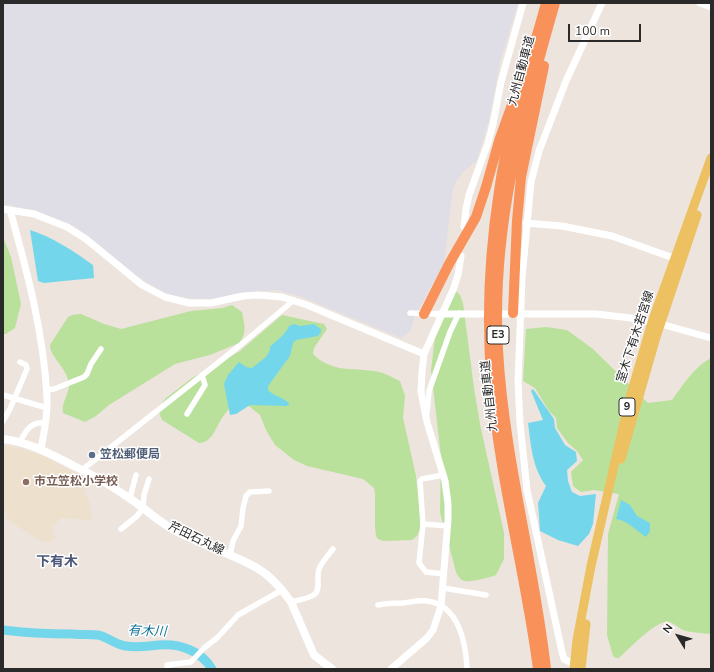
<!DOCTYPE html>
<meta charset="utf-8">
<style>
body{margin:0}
#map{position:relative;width:714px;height:672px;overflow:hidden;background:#ece4dd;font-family:"Nunito Sans",sans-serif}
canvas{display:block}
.frame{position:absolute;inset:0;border:4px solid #2a2a2a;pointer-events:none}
.north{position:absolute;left:658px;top:616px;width:40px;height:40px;-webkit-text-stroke:3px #fff;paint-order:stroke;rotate:307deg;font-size:11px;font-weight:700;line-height:16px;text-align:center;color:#2a2a2a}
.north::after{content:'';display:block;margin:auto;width:14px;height:18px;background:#2a2a2a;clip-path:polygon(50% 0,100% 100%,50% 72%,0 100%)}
.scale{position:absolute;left:568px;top:24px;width:73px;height:18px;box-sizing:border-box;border:2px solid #2a2a2a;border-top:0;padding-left:5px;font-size:12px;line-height:14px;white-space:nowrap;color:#2a2a2a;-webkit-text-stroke:3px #fff;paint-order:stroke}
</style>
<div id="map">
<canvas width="714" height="672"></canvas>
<div class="frame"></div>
<div class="north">N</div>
<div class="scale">100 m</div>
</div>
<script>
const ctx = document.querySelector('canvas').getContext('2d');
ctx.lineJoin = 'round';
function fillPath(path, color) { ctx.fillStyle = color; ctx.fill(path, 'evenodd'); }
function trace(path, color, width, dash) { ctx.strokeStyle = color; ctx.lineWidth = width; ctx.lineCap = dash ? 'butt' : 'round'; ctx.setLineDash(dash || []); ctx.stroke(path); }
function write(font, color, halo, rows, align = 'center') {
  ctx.font = font + ' "Nunito Sans","Noto Sans JP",sans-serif'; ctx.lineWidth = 3; ctx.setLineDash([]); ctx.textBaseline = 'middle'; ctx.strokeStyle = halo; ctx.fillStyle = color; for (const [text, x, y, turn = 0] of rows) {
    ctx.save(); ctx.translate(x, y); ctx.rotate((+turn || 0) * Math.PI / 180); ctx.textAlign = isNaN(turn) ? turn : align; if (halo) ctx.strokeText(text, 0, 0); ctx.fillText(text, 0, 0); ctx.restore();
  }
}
fillPath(new Path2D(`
 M3,3H518L500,62L489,120L477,160L463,172L457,180L453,188L444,263L414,318L411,330L401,338L302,297L277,290L241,293L213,299L187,298L166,294L137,276L85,234L72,225L38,211L3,204Z`), '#dfdde5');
fillPath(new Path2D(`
 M3,445L19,448L46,457L91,482L86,489L85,495L89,500L92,520L61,518L52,527L55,539L49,542L40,541L5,518L8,513L3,509Z`), '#ede0cd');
fillPath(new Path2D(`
 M3,237L11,257L21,304L15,328L6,334H3Z
 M452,292H457L460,295L463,303L474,388L480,424L504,533V559L496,575C489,578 472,582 465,581C460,580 458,576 456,572L440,512L441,457L431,370L435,338Z
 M232,305L242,312C244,325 248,332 239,343L210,355L175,364L109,405L96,416L85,422L63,413C61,403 69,394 69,385C68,368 50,358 50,345L68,317L72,315L81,314L104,324L121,329L191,311L222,308Z
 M282,315L324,324L327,329L314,348L313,354C330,372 352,368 374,371C383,372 392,377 400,381L405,396L403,418L416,476L420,514V529L417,536L412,540L383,541L378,539L376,536L375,527V493L374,488L363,479L307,466L294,460L275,445L266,430L260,415L245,403L233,405C229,409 225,413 222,418C216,427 212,443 199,443L162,420L158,410L159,407L166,398L192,378L240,351Z
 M546,327L567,330L593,349L648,403L672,400C683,385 694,367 711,358V634C702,633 692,633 683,630C678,628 674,623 669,622C657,619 628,650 619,658H616L613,656L607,635L608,534L619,494L594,490L581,492L573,486L571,472L583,460L577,451L568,443L557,428L556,418L549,411L535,388L523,381L526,329Z`), '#b9e19b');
fillPath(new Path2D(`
 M30,230C53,237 73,251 93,265L94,278L44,283L38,281Z
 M294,324L300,326L314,324L321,329V332L318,336L296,340L293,343L290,356L268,386V390C274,396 282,397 289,403V404L287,406L250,405L236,414L230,415L224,384L228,375L239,362L246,367L252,368L266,357L270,350V347C277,339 284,337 289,326Z
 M533,389L554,419L555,428L565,445L576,452L577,461L567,470L568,481L572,492L580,496L596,494L593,524L589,534L578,546L558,540L540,531L538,503L546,486C532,467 531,445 528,423L543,420L531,391Z
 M621,500L630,505L637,516L650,523V531L646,537C635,530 629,521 616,519Z`), '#73d6eb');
trace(new Path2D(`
 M3,630C26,633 50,634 73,634C82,635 89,634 98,635C108,637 116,645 126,646C137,648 148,646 159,645C180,643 201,651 212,669`), '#73d6eb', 9);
trace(new Path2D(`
 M410,313L436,314
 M47,390L54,389L84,377L87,374L91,364L101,349
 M3,395L47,408
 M427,413L429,391L450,332L459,313
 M187,414L205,385L202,375
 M3,421L10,409L27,369L26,365L20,362
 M20,442C26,430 31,421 46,423
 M82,470L238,347L294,300
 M443,475L422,479L420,481L423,524L419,563L426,572L444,574
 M130,498L136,475
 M423,524L448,526
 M121,529L137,516L143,508L144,495L149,479
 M230,556L233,541L241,526L243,508L246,496L250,492L269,491
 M443,588L486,595
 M291,602C298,600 309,599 315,594C321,588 316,577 319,569C322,562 328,555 333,549
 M378,605C387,603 394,603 403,603C411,602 419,600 427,601C459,605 466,643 467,669
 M168,669L167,665L191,662L204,648L217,638L238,615L282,590`), '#fff', 5.5);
trace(new Path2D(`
 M700,3L711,7
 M3,209L34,214L67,227L86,239L142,285L165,297L189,303H211L243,296L258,295L282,297L307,305L424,354
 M10,210C27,271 44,334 47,398C48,415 44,432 41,449
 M526,223L562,226L612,236L679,260
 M464,227L466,209L469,195L488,143L493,124L501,82L523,3
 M436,314H596L631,318L661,324L711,338
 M574,664L564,659L562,652L527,490L520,423L518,382L522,278L531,182L539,151L566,81L602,3
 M391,669L427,638L433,630L441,606L448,520V504L445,481L427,422L421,392L422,372L424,354L453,290L458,275L461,256`), '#fff', 7);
trace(new Path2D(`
 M3,439C29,442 51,454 74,466C93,475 112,486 129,498C142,506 153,517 166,525C194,544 228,551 257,568C271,576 282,589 291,602L314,655L332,669`), '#fff', 8);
trace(new Path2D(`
 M621,459L656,337L697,215
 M574,669L577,640L591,566L629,401L652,322L711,158
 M581,669L586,624`), '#edc061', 9);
trace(new Path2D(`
 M513,313L517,221L521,177L544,66
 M424,314L449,264L476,217L486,187L499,141L513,102
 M538,669C526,575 500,482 492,387C486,322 489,256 499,191C508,127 529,65 546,3
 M546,669C534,562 504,458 498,350C491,227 522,119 555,3`), '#f9915a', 10);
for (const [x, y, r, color] of [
 [92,455,4,"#5c6f8a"],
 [26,482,4,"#8d6e63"]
]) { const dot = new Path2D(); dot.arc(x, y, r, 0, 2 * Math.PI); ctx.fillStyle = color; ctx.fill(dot); trace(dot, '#fff', 1.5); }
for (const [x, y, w] of [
 [498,335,22],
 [627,407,16]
]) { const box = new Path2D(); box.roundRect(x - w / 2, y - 9, w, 18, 3); ctx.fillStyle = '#fff'; ctx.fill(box); trace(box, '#2a2a2a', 1); }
write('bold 11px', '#2a2a2a', null, [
 ["E3",498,335],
 ["9",627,407]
]);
write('12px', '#2a2a2a', '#fff', [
 ["九州自動車道",522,71,-75],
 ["室木下有木若宮線",636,337,-72],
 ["九州自動車道",490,396,-96],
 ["芹田石丸線",196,539,26]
]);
write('bold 12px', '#4e5e75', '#fff', [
 ["笠松郵便局",100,455]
], 'left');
write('bold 12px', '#785e54', '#fff', [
 ["市立笠松小学校",34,482]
], 'left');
write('italic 13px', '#117598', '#fff', [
 ["有木川",147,632,2]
]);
write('bold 14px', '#4c587a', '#fff', [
 ["下有木",57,563]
]);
</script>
